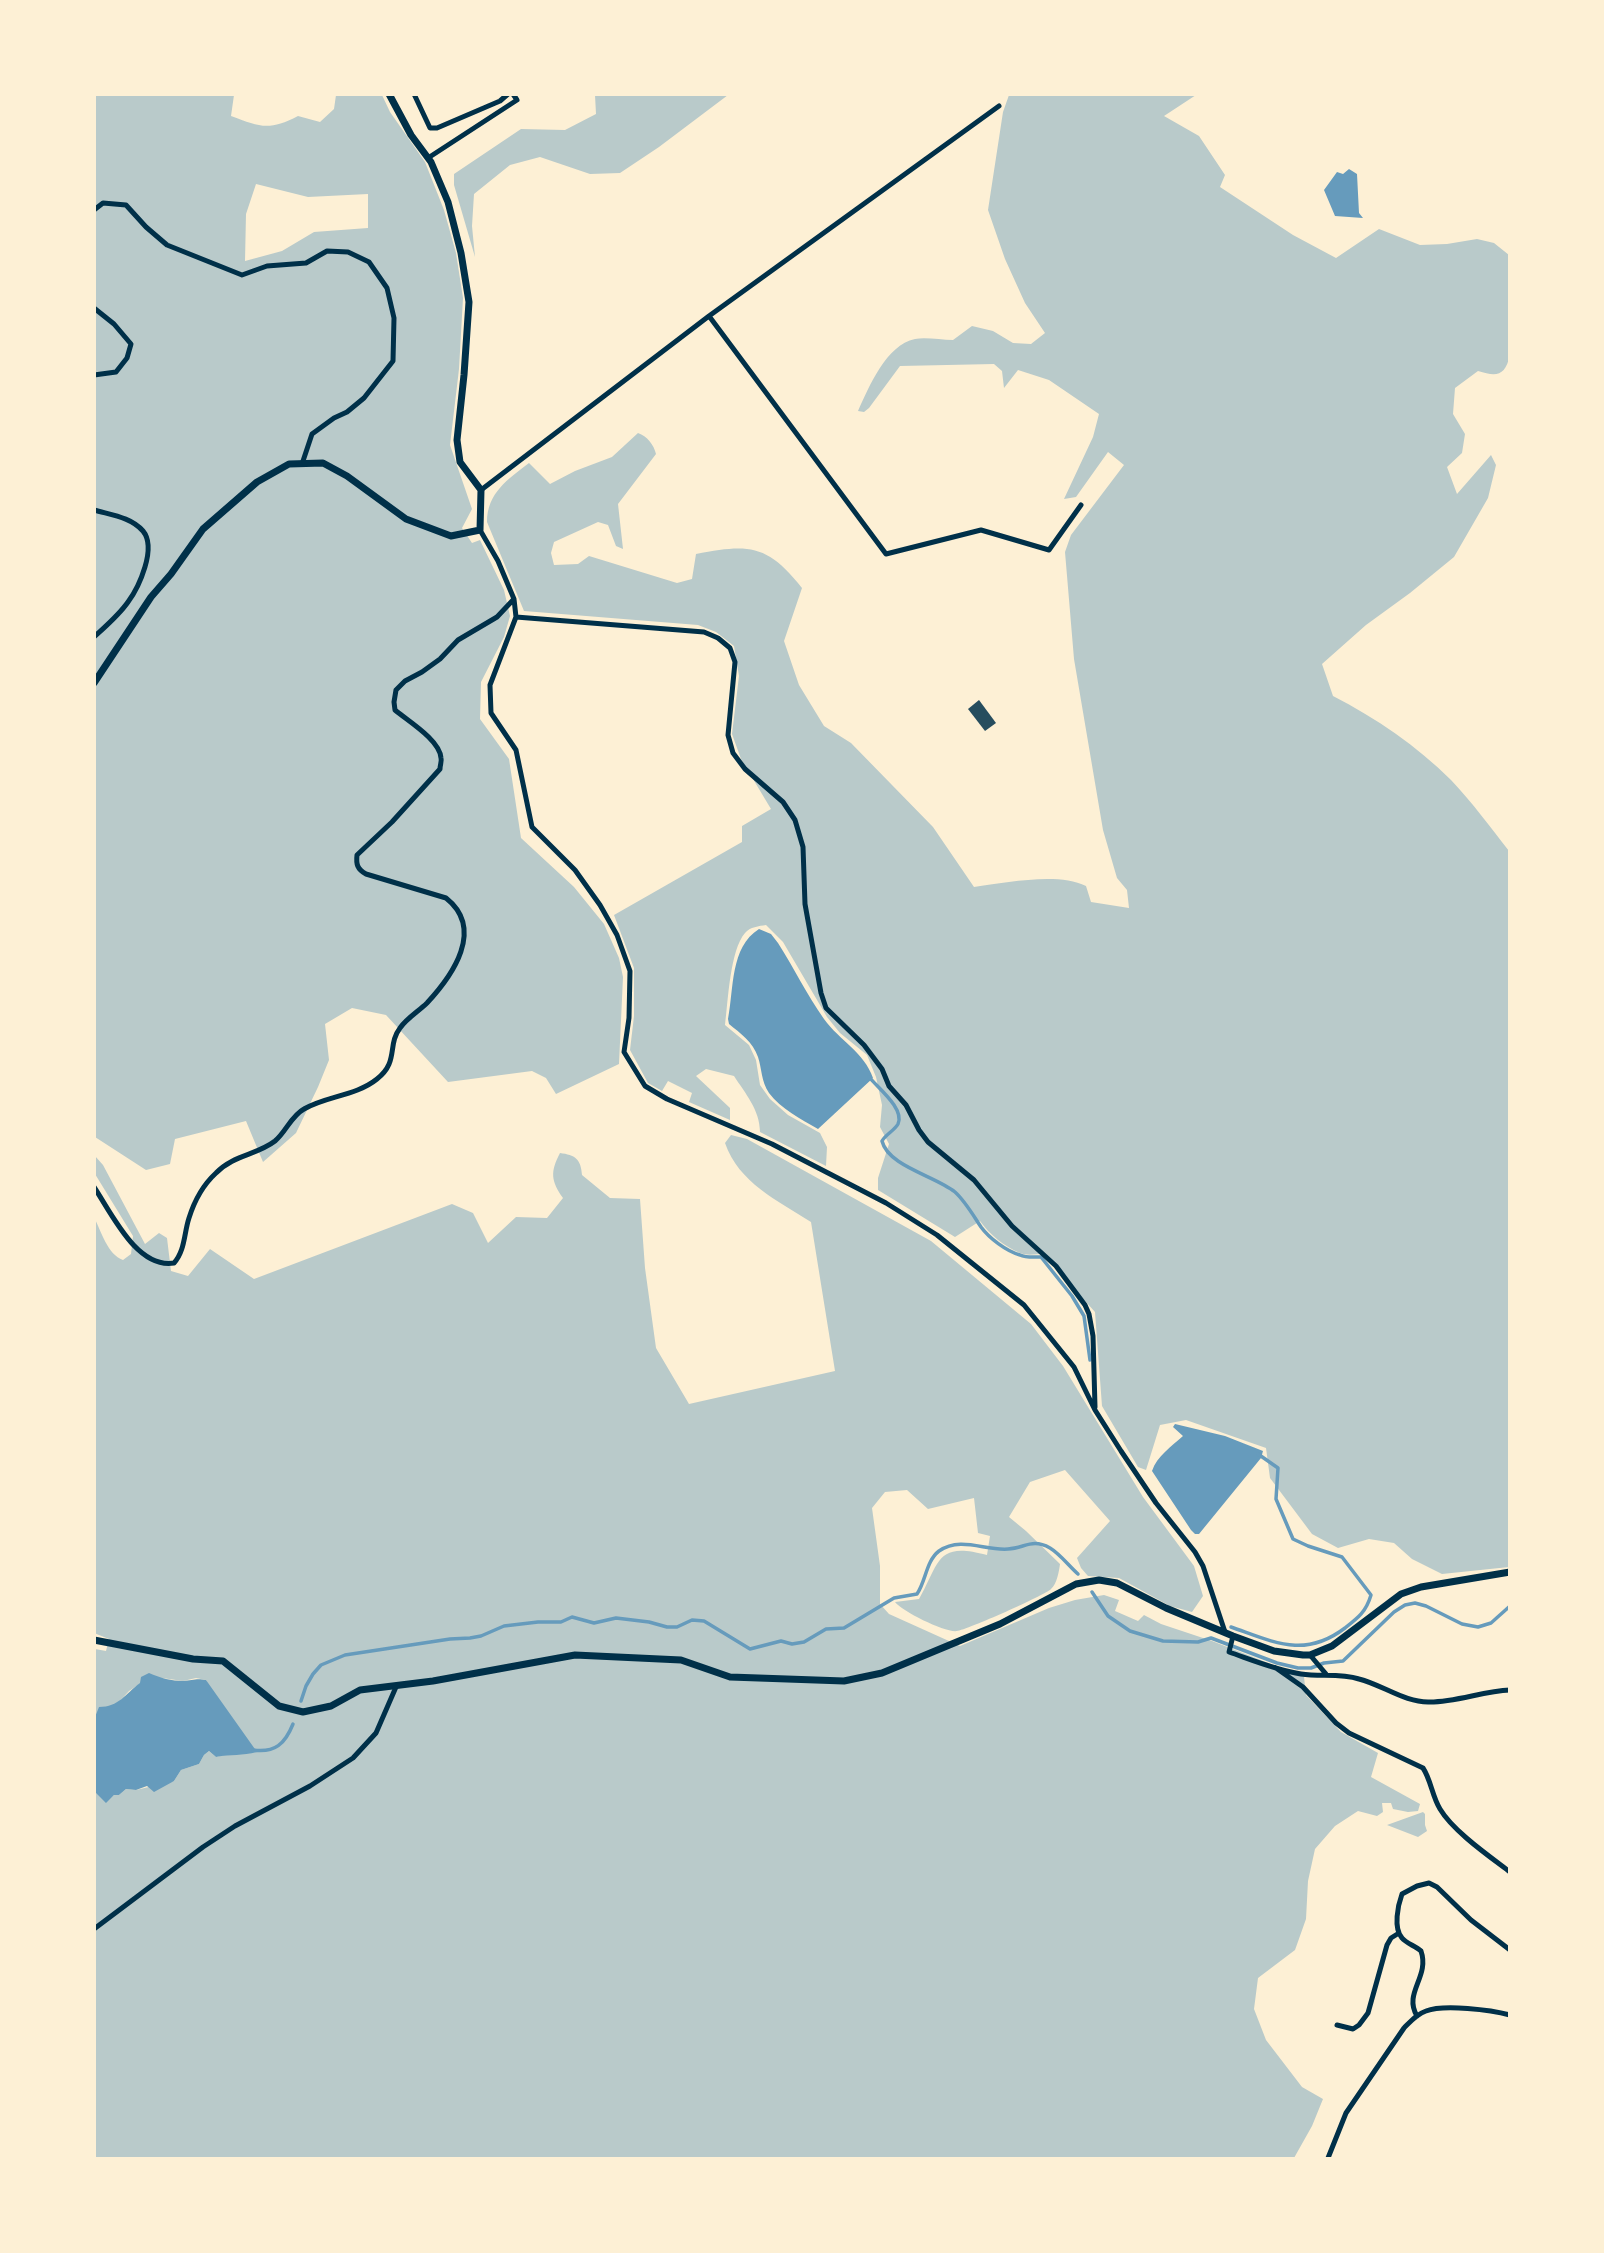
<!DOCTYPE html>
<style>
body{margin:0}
#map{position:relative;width:1604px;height:2253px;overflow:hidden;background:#fdf0d5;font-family:"Space Grotesk",sans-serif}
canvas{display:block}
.frame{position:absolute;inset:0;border:96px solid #fdf0d5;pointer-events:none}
</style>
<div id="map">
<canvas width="1604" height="2253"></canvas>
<div class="frame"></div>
</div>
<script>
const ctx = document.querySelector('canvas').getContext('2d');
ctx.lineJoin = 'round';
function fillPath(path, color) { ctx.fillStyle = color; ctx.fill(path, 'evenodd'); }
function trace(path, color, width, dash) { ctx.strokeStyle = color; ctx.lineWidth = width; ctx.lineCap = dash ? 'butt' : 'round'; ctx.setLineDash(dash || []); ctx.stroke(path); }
fillPath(new Path2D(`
 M94,95H234L231,116C260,127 269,131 298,116L320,122L334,109L336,95H382L390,112L425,162L444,210L456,253L463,298L459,369L450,445L472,509L462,528L472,543L480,540L504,590L510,616L504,637L481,682L480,719L509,759L521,838L574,887L604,924L619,958L623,977L619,1064L556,1094L546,1078L532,1071L448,1082L386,1015L352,1008L325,1024L329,1060L318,1087L296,1133L263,1162L246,1121L175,1139L170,1164L146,1170L95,1137ZM256,184L308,197L368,194V228L314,232L282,251L245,261L246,214Z
 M595,95H728L659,147L620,173L590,174L540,157L510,165L474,194L472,226L475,257L454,185V174L521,129L565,130L596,114Z
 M1009,95H1196L1164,116L1199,136L1225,175L1220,187L1293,235L1336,258L1379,229L1420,245L1447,244L1477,239L1494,243L1509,255L1510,355C1505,376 1497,377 1478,371L1455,388L1453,414L1465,434L1462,453L1447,467L1457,494L1491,455L1496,465L1488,498L1454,557L1410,593L1366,625L1322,664L1333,696C1376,718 1417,746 1451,780C1472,802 1491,828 1509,851V1567L1442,1574L1412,1559L1394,1543L1369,1539L1338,1548L1312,1534L1270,1478L1266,1448L1186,1420L1160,1425L1146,1470L1138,1467L1102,1406L1095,1312L1043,1254C1036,1254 1027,1256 1020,1253C1005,1247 989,1234 980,1221L955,1237L878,1190V1178L889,1144L880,1127L882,1105L876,1077L867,1055L840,1033L827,1017L783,942L766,925C759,926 750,927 745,933C730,950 728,1002 725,1025L749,1045L756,1060L760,1085L770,1099L788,1115L820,1133L827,1147L826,1166L760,1132C760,1110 745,1093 734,1076L706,1069L696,1076L730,1108V1120L689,1102L692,1093L668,1081L662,1091L648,1083L630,1050L634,1016V968L614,915L742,842V826L771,809L741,759L732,734L739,676L734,646L716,632L698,625L524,611L487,522C487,493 508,479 529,463L550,484L575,471L612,457L638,433C647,436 654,445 656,454L618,504L623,549L616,546L608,525L598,522L554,542L551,553L554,565L578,564L589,556L677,583L692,579L696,554C749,544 767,544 802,588L784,641L799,685L824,726L851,743L933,827L974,887C1006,883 1057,872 1086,886L1091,902L1129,908L1127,890L1117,878L1103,830L1074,659L1065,552L1071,535L1124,465L1108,452L1076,497L1064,499L1093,437L1099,414L1049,380L1018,370L1004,388L1002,371L994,364L900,366L869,408L864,412L858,411C869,387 886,345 915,339C926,337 941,340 953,340L972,326L993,331L1013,343L1031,344L1045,333L1025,303L1005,259L988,210L1003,112Z
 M731,1135L747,1139L931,1241L1031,1324L1063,1366L1143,1497L1194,1566L1203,1596L1192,1612L1170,1606L1119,1578L1088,1576L1081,1568L1077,1558L1110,1521L1065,1470L1030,1482L1009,1517L1026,1531L1060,1564C1059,1571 1057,1584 1051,1589C1045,1595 967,1630 957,1631C946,1633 903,1612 895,1602L919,1599C940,1562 936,1541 987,1555L990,1536L978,1533L974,1498L928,1509L907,1490L885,1492L872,1508L880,1566V1604L889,1614L960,1646L1049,1608L1075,1600L1104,1595L1119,1600L1115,1611L1138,1621L1144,1615L1161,1624L1212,1641L1304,1677L1306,1695L1341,1732L1378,1753L1371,1777L1420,1804L1418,1811L1408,1812L1393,1809L1391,1803H1382L1383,1812L1377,1816L1358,1811L1335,1826L1315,1849L1308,1881L1306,1919L1295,1950L1258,1978L1254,2009L1266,2040L1302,2087L1323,2099L1312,2126L1294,2158H95V1792L106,1802L114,1795H119L126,1789L136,1790L174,1781L181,1770L199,1764L204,1755L209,1751L216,1757L232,1753L206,1680L196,1678L183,1681L162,1678L141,1683L129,1691L116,1705L107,1707L95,1717V1649L106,1651L109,1639L94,1633V1217C101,1231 108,1255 123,1260L131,1254L133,1236L95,1174V1156L103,1165L145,1244L159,1233L167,1238L171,1271L188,1276L210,1249L254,1279L452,1204L473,1213L488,1243L516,1217L547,1218L563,1198C551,1181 550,1172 560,1153C575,1155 581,1159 582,1175L610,1198L640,1199L645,1268L656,1348L689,1404L835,1371L811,1222C777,1200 739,1183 725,1143Z
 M1423,1812L1425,1814V1825L1427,1831L1418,1837L1387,1825Z`), '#b9caca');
fillPath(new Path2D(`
 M1349,169L1357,174L1359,213L1363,218L1335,216L1324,190L1337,172L1343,174Z
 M759,929L771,934L778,943C794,968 807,995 824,1019C840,1041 864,1052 873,1078L818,1129C801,1119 781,1109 769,1093C761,1081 762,1069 758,1057C753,1042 740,1033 729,1024L728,1019C734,989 730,947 759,929Z
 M1175,1424L1225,1436L1263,1451L1261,1458L1199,1534H1195L1191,1530L1152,1471C1157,1456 1172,1446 1183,1436L1173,1427Z
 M149,1673C160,1678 172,1681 183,1681C193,1680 197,1678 206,1680L257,1752C242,1756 231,1754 216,1757L209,1751L204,1755L199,1764L181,1770L174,1781L154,1792L147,1786L136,1790L126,1789L119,1795H114L106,1803L95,1792V1717L99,1707C119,1707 125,1694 140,1683L141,1677Z`), '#669bbc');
trace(new Path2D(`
 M869,1077C878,1088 905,1109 898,1124C894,1131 886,1134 882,1141C888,1166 935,1176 955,1192C965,1201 973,1215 981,1227C989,1238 1006,1251 1020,1255C1026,1258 1034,1257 1041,1257L1072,1296L1084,1316L1090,1360
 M1092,1592L1108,1616L1130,1631L1163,1641L1198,1642L1211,1638L1277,1663L1298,1668H1311L1324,1663L1343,1661L1394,1612L1405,1605L1415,1603L1426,1606L1462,1624L1478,1627L1491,1623L1510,1606
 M1231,1627C1274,1642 1304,1659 1345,1628C1358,1618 1366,1612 1371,1595L1342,1557L1308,1546L1293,1539L1276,1499L1278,1468L1258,1454
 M301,1701L306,1686L313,1674L321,1665L345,1655L450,1639L470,1638L481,1636L504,1626L538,1622H561L572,1617L594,1623L616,1618L649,1622L667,1627H677L692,1620L704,1621L750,1649L781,1641L792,1644L804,1642L826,1629L844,1628L894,1598L917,1594C926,1581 926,1561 939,1551C961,1536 985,1551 1008,1549C1025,1548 1032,1538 1050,1548C1060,1554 1069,1566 1078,1574
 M253,1750C275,1753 285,1744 293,1724`), '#669bbc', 3.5);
fillPath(new Path2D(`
 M979,700L996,723L985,731L968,709Z`), '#264d5e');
trace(new Path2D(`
 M414,94L430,128H437L500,101L508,94
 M428,158L517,100L513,94
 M94,210L103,203L126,205L146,227L167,245L242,275L267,266L306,263L327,251L348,252L369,262L387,288L394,318L393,361L364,398L347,412L334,418L312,434L302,464
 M94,308L114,324L131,344L127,358L116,372L94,375
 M709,316L886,554L981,530L1049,550L1081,505
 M481,490L709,316L999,106
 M94,510C111,515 131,517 143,531C157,548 139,587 128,602C119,615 106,626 94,637
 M480,530L498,561L514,599L516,617L490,685L491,713L516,750L532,827L575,870L600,905L617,935L630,971L629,1018L624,1052L645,1086L667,1099L772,1144L886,1203L937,1235L1024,1305L1074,1367L1095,1410L1121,1451L1156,1503L1195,1552L1203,1566L1225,1632
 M516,617L704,632L718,638L730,648L735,662L728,735L733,753L745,769L783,802L795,820L803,847L805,904L821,993L826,1008L864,1045L882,1069L889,1086L906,1105L919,1130L928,1142L974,1180L1012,1226L1056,1266L1085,1305L1089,1314L1093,1336L1095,1407
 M94,1187C112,1214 137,1269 174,1263C185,1251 184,1233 189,1218C194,1202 203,1185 216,1173C233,1155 257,1155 275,1141C286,1132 291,1116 304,1109C326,1096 356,1096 377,1079C399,1062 387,1045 400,1028C407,1018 419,1011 427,1003C453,975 485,929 446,898L366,874C357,869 356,864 357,855L392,822L440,769C440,765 442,761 441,758C440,740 408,721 395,710L394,702L396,690L405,681L422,672L440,659L458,640L497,617L513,600
 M1233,1636L1229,1652C1252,1660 1276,1670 1301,1674C1320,1677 1340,1673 1359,1679C1383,1685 1405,1703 1430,1702C1457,1702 1483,1691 1510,1690
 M1310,1655L1326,1674
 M1276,1668L1303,1687L1336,1723L1349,1733L1423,1768C1431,1780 1432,1796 1440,1809C1453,1831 1489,1856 1510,1872
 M94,1929L203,1847L235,1826L310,1786L353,1758L376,1733L396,1687
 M1417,2016C1403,1993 1430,1977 1421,1951C1415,1946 1406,1943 1402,1938C1393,1928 1398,1905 1402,1894L1417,1886L1429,1883L1437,1887L1471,1920L1510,1950
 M1337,2025L1353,2029L1359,2025L1368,2013L1387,1945L1391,1938L1399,1933
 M1328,2158L1346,2113L1404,2028C1411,2021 1417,2014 1426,2011C1444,2004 1491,2010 1510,2015`), '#003049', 5);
trace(new Path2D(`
 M94,683L151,597L171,574L203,529L257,482L289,464L323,463L347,476L406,519L451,536L480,530L481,490L460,462L457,440L464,375L469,302L461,253L448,202L431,162L411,135L389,94
 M94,1640L193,1659L223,1661L279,1706L303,1712L331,1706L360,1690L433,1681L575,1655L681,1660L730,1677L844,1681L882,1673L1000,1624L1076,1584L1099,1580L1117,1583L1166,1608L1233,1636L1274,1651L1303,1655H1310L1332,1646L1401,1594L1421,1587L1510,1572`), '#003049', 7);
</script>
